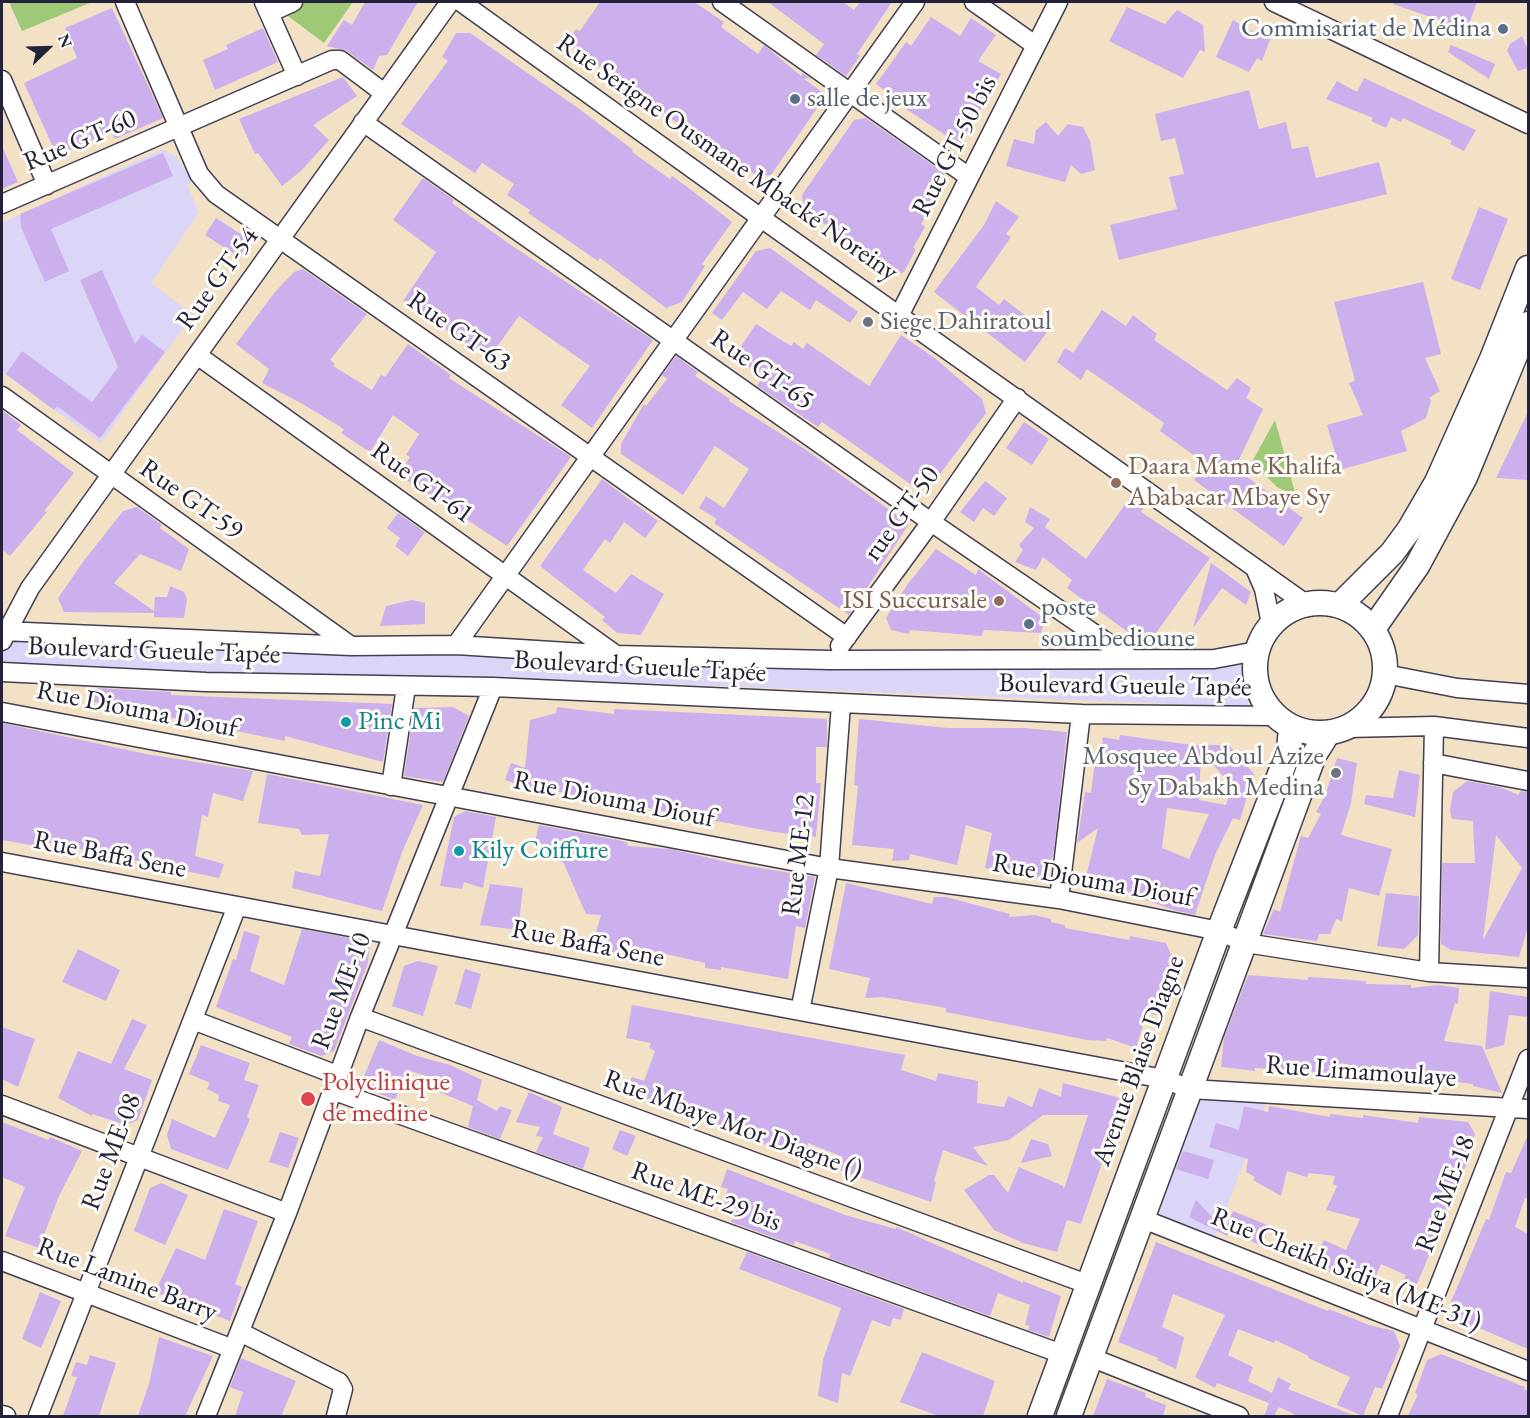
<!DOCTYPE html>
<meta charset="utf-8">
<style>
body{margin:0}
#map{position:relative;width:1530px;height:1418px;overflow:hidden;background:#f3e1c6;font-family:"EB Garamond",serif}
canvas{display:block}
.frame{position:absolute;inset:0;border:3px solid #22223b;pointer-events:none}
.north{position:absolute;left:18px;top:18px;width:60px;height:60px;-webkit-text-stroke:4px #fdfcf7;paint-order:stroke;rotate:67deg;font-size:16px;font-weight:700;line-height:24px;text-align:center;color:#22223b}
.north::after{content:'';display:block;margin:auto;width:21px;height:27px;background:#22223b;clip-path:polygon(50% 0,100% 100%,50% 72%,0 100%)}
</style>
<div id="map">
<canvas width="1530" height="1418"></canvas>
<div class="frame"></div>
<div class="north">N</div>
</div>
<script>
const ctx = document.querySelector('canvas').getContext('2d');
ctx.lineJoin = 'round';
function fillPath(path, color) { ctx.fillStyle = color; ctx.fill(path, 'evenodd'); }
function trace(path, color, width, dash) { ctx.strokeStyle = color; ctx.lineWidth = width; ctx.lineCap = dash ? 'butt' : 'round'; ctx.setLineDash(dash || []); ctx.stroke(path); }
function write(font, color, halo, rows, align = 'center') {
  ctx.font = font + ' "EB Garamond",serif'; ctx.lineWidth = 6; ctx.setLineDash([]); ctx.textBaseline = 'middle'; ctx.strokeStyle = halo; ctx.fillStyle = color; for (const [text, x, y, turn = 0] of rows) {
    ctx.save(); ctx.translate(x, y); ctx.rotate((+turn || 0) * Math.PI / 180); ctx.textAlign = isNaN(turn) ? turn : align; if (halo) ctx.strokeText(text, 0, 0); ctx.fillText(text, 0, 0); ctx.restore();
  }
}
fillPath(new Path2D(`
 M163,149L177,157L192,182L187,185L199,212L151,283L193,314L101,443L2,372V223Z
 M2,632L616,655L1248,666V707L493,677L2,671Z
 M1195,1096L1267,1103L1214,1239L1149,1216Z`), '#dbd6f7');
fillPath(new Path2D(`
 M9,2H92L22,31Z
 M299,2H353L324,43L280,10Z
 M1275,420L1296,496L1277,487L1252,462Z`), '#9ec976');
fillPath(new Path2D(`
 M365,2H418L387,55L379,56L373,70L347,51L327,46L344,20L352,25Z
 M600,2H694L724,22L721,27L758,54L764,45L801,76L803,73L810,78L804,79L826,95L771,175L757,176L600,71L601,68L567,43L576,29L580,31Z
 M768,2H843L854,10L860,2H892L857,54L860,56L846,76L816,55L824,44Z
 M1393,2H1477L1467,30L1393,4Z
 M1127,7L1165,24L1177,10L1203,25L1205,52L1200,50L1183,78L1109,41Z
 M112,8L163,118L115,139L111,131L57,156L24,83L77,58L65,28Z
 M931,17L960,36L971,18L996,35L978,61L1001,74L960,145L903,107L904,105L876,84L906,42L911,46Z
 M1233,20L1253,32L1256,29L1271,37L1262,61L1257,58L1249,72L1216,57Z
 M263,28L278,62L215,90L203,60L228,49L226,45Z
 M456,33H470L578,108L633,150L632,152L670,179L672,176L686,186L732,222L702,264L705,266L682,302L666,308L600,258L598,261L528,213L530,210L507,195L514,184L482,163L475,173L401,124L448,61L442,57Z
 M1522,36L1528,50V68L1518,71L1507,51L1510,44Z
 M1451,45L1495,64L1489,79L1448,52Z
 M343,77L357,96L313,125L329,140L300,172L282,186L258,153L255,154L239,119Z
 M1364,78L1476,130L1464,151L1450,144L1452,141L1403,118L1401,122L1391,117L1386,128L1371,121L1373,118L1326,99L1337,81L1357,92Z
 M1249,90L1259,129L1286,122L1292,149L1308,146L1316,178L1379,162L1387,194L1119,260L1110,225L1177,209L1169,177L1184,174L1175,138L1161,141L1155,114Z
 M866,118L944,173L946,185L921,224L925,227L913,248L916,249L904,272L896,275L827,230L829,227L804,210L802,195L854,120Z
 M1046,122L1058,136L1068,124L1083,127L1090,141L1095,170L1081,174L1071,165L1065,182L1006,166L1014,139L1034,144L1036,130Z
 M2,146L18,182L2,189Z
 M163,153L173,176L51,229L69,271L45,282L21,227L20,214Z
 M423,178L454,200L452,203L508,243L653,340L592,428L561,405L590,366L519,316L489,358L403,301L436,252L393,220Z
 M996,201L1019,217L1006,234L1011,237L976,287L999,305L1004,299L1047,332L1025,362L934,292L984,225Z
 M1479,207L1508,219L1480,290L1451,279Z
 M216,218L250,240L239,257L205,235Z
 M770,248L858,312L850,323L816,300L810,310L781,291L767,309L743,292L722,320L712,313L756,251Z
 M303,269L367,314L330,360L335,364L333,366L372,390L381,375L385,377L408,344L451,375L449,378L571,457L507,546L399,475L410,457L406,455L419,434L393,415L370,452L341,433L344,429L301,403L262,383L269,369L236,344L275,292L294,272Z
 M102,270L135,344L142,335L165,352L100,438L57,406L54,410L6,374L22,351L92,402L118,367L80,280Z
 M1423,282L1441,354L1425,358L1440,391L1429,398L1431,401L1426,418L1401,431L1407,451L1340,470L1327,425L1363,415L1349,383L1355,381L1334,302Z
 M1102,310L1126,326L1133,315L1157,334L1154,340L1227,390L1237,378L1251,388L1246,398L1263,409L1235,468L1303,518L1284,546L1194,480L1206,464L1160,431L1164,423L1087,369L1081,380L1057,362L1065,348L1073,353Z
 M756,324L791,346L794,342L803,349L807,343L869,386L901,335L936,359L982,399L986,413L933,483L916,488L822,422L818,427L757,386L763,376L734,357Z
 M676,356L698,372L695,376L730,399L729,401L805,449L909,524L849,615L714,523L717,519L699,508L706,496L724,508L749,469L715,446L683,495L621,454V444L644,404L646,406L667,379L662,375Z
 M2,410L21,425L17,430L74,473L44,511L47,512L10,556L2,550Z
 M1528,412V480L1496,478Z
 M1024,422L1049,439L1032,465L1006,448Z
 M602,479L658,521L645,538L624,522L610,543L605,539L583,570L616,593L631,574L664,594L641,635L617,633L602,620L605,617L540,566Z
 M985,481L1007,498L994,516L983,508L974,522L960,512Z
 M1132,495L1146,504L1141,512L1210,558L1156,633L1128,632L1067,588L1072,580L1043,557L1036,570L1015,562L1023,550L1019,545L1034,528L1025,522L1030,507L1050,519L1045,527L1086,559Z
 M137,507L162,525L160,528L189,549L181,571L140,554L114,583L154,611L155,597H167L170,586L184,592L187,599L184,618L154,617V613L64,612L58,598L83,562L123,511Z
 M398,513L425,532L408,556L395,546L400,538L387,528Z
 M936,549L976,575L978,569L1045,619L1041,633L984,630L981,636L910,630L909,634L891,630L886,618L907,585Z
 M1211,563L1251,592L1246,605L1222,588L1193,628Z
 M412,600L425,603V624L380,626L386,606Z
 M97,688L171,692V695L392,704L383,762L285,736V741L90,701Z
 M453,707L469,716L443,782L404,776L414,708Z
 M557,707L614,714V709L827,719V747H816V783H821L816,837L774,832L643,807L642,809L536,787L535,790L505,780L511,763L525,768L530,720L556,713Z
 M859,719L948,728H1024L1067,732L1054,850L1046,879L985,868L992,833L966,825L957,865L910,854L909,860L892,861L894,849L852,845L858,786L854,785Z
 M2,723L146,754L253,771L243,801L213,793L208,817L202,815L195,856L224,864L219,878L37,840L36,846L2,840Z
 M1120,735L1192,745H1229L1254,774L1240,820L1233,818L1215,855L1195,915L1177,911L1142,899L1143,897L1085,881L1098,828L1077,843L1085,792L1091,793L1095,761H1100L1103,737L1119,740ZM1201,751L1232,786L1226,805L1199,800ZM1167,808L1209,814L1189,859L1162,848Z
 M1337,758L1357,763L1351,803L1341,835L1392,849L1379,896L1349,888L1342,921L1336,919L1330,934H1319L1317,941L1263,934L1274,909L1280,912L1301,836L1308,838L1321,814L1316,812L1325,796Z
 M1399,770L1420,775L1415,817L1364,804L1366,795L1393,798Z
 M267,774L423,805L402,852L382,911L292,888L295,871L320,876L329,834L302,835L299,829L258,823Z
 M1467,781L1500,787L1518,795L1521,791L1528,792V927L1519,957L1451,950L1441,944L1442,863H1475L1473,821L1452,819L1450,810L1453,792ZM1496,835L1522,868L1483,940Z
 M465,811L496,817L483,888L464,882L462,889L440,886L454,817Z
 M539,825L618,840L628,843L627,846L670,849L736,864L815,877L805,928L796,926L788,979L721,967V970L705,968V963L649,950L648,956L634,950L633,958L592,946L601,915L586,914L563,862L554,860L557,847L535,842Z
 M846,883L932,904L934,897H946L1010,914L1009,917L1035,915L1051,919V922L1065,925V928L1129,940L1130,936L1166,943L1173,959L1157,1001L1165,1004L1162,1017L1147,1012L1136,1048L1107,1038L1106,1041L1087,1040L946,1012V1008L883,997L865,998L870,978L829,969Z
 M490,884L523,888L518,930L480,925Z
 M1386,893L1419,896L1418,935L1404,949L1377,946Z
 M302,929L370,942L368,963L334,1051L322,1056L289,1044L292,1037L216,1007L233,959L236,960L244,931L260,936L250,971L284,985Z
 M78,949L120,970L106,1001L62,982Z
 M418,961L438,966L423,1016L392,1006L404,966Z
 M465,969L481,974L471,1009L455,1004Z
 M1248,975L1308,980V977L1326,978L1366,981V984L1411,985V988L1438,985L1459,988L1458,1004L1455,1003L1444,1041L1482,1046L1502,1093L1473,1086V1084L1433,1079V1083L1366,1076L1365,1078L1332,1075L1303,1070L1255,1068V1071L1221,1067L1224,1038Z
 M1490,991L1528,997V1017L1509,1015L1504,1045L1485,1050Z
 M632,1005L905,1055L901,1070L936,1081L938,1073L978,1081L977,1103L1004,1107L1008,1096L1032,1107L1039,1088L1061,1097L1063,1083L1124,1099L1081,1224L1067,1220L1057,1252L1023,1243L994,1230L964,1190L989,1175H994L1008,1193L1019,1167L1063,1186L1064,1189L1088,1115H1043L1009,1140L973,1147L988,1166L943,1150L934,1181L936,1182L931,1202L839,1170L843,1157L808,1143L804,1158L763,1144L764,1141L626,1092L632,1077L644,1081L655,1051L649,1048L651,1043L626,1038Z
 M132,1019L147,1025L124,1069L152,1080L138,1120L126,1125L92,1114V1116L58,1098L78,1051L111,1064Z
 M2,1027L35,1039L18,1087L2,1079Z
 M379,1040L417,1056L450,1065L482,1080L477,1100L497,1111L500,1106L512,1110L500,1139L468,1127L473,1106L439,1092L443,1081L407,1070L395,1100L360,1086Z
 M201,1045L250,1063L244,1080L259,1085L247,1117L250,1119L228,1170L171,1149L167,1135L172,1119L215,1138L230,1105L218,1101L219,1095L207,1089L210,1083L189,1074Z
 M529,1092L562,1107L553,1134L590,1148L583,1169L536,1152L543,1137L536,1136L540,1127L516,1122Z
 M1244,1106L1268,1112L1269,1106L1330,1117V1114L1363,1118V1115L1418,1123L1419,1117L1468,1122L1475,1134L1466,1165L1417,1284L1404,1279L1406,1275L1381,1264L1370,1290L1312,1264L1324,1240L1346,1250L1360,1219L1326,1210L1337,1186L1333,1184L1335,1176L1309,1173L1307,1177L1287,1171L1281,1196L1253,1180L1255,1177L1246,1172L1248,1159L1209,1147L1216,1123L1239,1130Z
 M2,1122L48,1140L50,1137L82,1151L59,1196L39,1248L5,1236L25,1187L2,1177Z
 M620,1130L636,1136L627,1156L612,1149Z
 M280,1132L299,1138L288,1168L269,1162Z
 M1528,1135V1199L1525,1198L1515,1227L1528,1234V1349L1479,1328L1477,1332L1453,1321L1448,1309L1486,1219L1489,1220L1506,1172L1511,1173Z
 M1031,1139L1048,1144L1052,1156L1021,1163Z
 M1183,1151L1214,1160L1208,1179L1176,1169Z
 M727,1169L845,1215L896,1229V1227L1023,1283V1281L1061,1296L1049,1337L1028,1330L1030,1326L1025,1325L1030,1305L998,1293L990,1316L829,1258L830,1254L795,1241L794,1245L731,1222L732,1218L718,1212L728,1189L721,1187Z
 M161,1183L188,1195L165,1245L134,1231L150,1188Z
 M1196,1200L1228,1234L1227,1236L1189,1217Z
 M224,1209L258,1221L235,1284L242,1287L230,1321L155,1292L176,1248L205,1260Z
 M1233,1211L1270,1226L1262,1246L1225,1230Z
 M1156,1242L1328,1311L1329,1309L1369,1325L1394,1331L1400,1346L1382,1389L1375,1387L1363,1416L1337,1405L1350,1377L1308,1358L1309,1356L1275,1340L1274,1343L1238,1329L1228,1355L1253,1367L1248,1381L1272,1393L1278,1377L1291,1384L1288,1389L1355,1416H1298L1279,1407L1274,1416H1264L1269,1403L1217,1383L1215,1388L1195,1377L1225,1315L1173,1294L1162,1327L1184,1337L1176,1369L1157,1360L1158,1358L1118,1342Z
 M747,1252L904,1309L901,1320L893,1318L890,1327L872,1320L850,1376L842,1373L838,1403L818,1396L823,1360L841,1308L739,1269Z
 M40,1292L61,1301L41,1348L22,1339Z
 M159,1337L213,1356L185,1416H138L149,1384Z
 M922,1352L995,1381L983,1416H939L900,1402Z
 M1441,1354L1525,1387L1524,1389L1528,1391V1416H1408L1418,1394L1415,1393L1427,1360Z
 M90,1355L116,1363L99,1416H63L77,1377L71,1376L76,1362L87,1365Z
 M241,1358L296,1381L281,1416H235L243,1392L230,1387Z
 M1107,1379L1146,1393L1145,1397L1166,1405L1163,1416H1093Z`), '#ccafed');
const minor = new Path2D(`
 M125,2L199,174L216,194L847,637
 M264,2L297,76
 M461,2L761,218L1306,604
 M722,2L969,177
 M974,2L1035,45
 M1274,2L1528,124
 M269,13L293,2
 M2,80L47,185
 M363,122L931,522L1131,659
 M2,204L332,60H340L384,93
 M900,314L1058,2
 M197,355L616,655
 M2,396L351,646
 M1255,568L1264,589L1271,624
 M2,631L351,646L456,645L616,655L830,660L1214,659L1257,651
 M2,641L30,588L450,2
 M456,645L915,2
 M840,646L931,522L1017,398
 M2,672L206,682L493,687L1081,714L1275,716
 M1385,674L1457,688L1528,694
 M2,712L829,868L1059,899L1219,931L1246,943L1429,972L1528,978
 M1347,728L1434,726L1528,738
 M1433,763L1528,781
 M391,786L406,687
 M2,862L1164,1079L1190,1089L1528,1109
 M1059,899L1081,714
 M1429,972L1434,726
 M800,1011L829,868L841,704
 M360,1017L1087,1284
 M193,1020L337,1075
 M332,1090L1062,1354
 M2,1105L287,1213
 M1143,1219L1528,1371
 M2,1261L233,1349
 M240,1332L339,1382L343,1389L336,1416
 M1090,1357L1239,1416
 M2,1415L6,1416
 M38,1416L237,906
 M206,1416L287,1213L360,1017L493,687
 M1388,1416L1528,1059`);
const major = new Path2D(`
 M1255 668a65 65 0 1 1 130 0a65 65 0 1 1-130 0Z
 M1340,605L1392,553L1409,530L1437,482L1492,359L1528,268
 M1373,629L1417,566L1465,477L1528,324
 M1040,1416L1219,931L1289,751L1291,727
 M1069,1416L1314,755L1328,733`);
trace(minor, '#413f50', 21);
trace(major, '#413f50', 27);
trace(minor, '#fff', 18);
trace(major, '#fff', 24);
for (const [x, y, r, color] of [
 [1503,29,6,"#5c6f8a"],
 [795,99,6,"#5c6f8a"],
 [868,322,6,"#6b7280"],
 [1116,483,6,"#8d6e63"],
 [999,601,6,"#8d6e63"],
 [1029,624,6,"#5c6f8a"],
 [346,722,6,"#0f9aa8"],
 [1336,773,6,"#6b7280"],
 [459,851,6,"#0f9aa8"],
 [308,1099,8,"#e0444e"]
]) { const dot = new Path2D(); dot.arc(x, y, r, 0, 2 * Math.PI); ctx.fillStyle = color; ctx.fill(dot); trace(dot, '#fdfcf7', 2); }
write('27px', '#4e5e75', '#fdfcf7', [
 ["Commisariat de Médina",1491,29,"right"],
 ["salle de jeux",807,99],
 ["poste",1041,608],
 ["soumbedioune",1041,639]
], 'left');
write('27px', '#22223b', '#fdfcf7', [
 ["Rue GT-60",80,141,-23],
 ["Rue GT-50 bis",955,146,-63],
 ["Rue Serigne Ousmane Mbacké Noreiny",727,158,35],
 ["Rue GT-54",218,279,-54],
 ["Rue GT-63",459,332,35],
 ["Rue GT-65",762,370,35],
 ["Rue GT-61",422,483,36],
 ["Rue GT-59",191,500,35],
 ["rue GT-50",902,514,-54],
 ["Boulevard Gueule Tapée",154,651,2],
 ["Boulevard Gueule Tapée",640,667,3],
 ["Boulevard Gueule Tapée",1125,686,1],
 ["Rue Diouma Diouf",137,710,11],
 ["Rue Diouma Diouf",614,800,11],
 ["Rue Baffa Sene",110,855,11],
 ["Rue ME-12",799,855,-83],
 ["Rue Diouma Diouf",1093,881,10],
 ["Rue Baffa Sene",588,944,11],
 ["Rue ME-10",342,991,-69],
 ["Avenue Blaise Diagne",1139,1061,-70],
 ["Rue Limamoulaye",1361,1072,4],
 ["Rue Mbaye Mor Diagne ()",733,1125,20],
 ["Rue ME-08",112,1152,-69],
 ["Rue ME-18",1446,1194,-69],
 ["Rue ME-29 bis",706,1197,20],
 ["Rue Cheikh Sidiya (ME-31)",1346,1270,22],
 ["Rue Lamine Barry",127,1280,21]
]);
write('27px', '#5b616d', '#fdfcf7', [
 ["Siege Dahiratoul",880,322],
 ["Mosquee Abdoul Azize",1324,757,"right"],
 ["Sy Dabakh Medina",1324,788,"right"]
], 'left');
write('27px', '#785e54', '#fdfcf7', [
 ["Daara Mame Khalifa",1128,467],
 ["Ababacar Mbaye Sy",1128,498],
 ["ISI Succursale",987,601,"right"]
], 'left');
write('27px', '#0d838f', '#fdfcf7', [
 ["Pinc Mi",358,722],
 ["Kily Coiffure",471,851]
], 'left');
write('27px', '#be3a42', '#fdfcf7', [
 ["Polyclinique",322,1083],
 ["de medine",322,1114]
], 'left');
</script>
